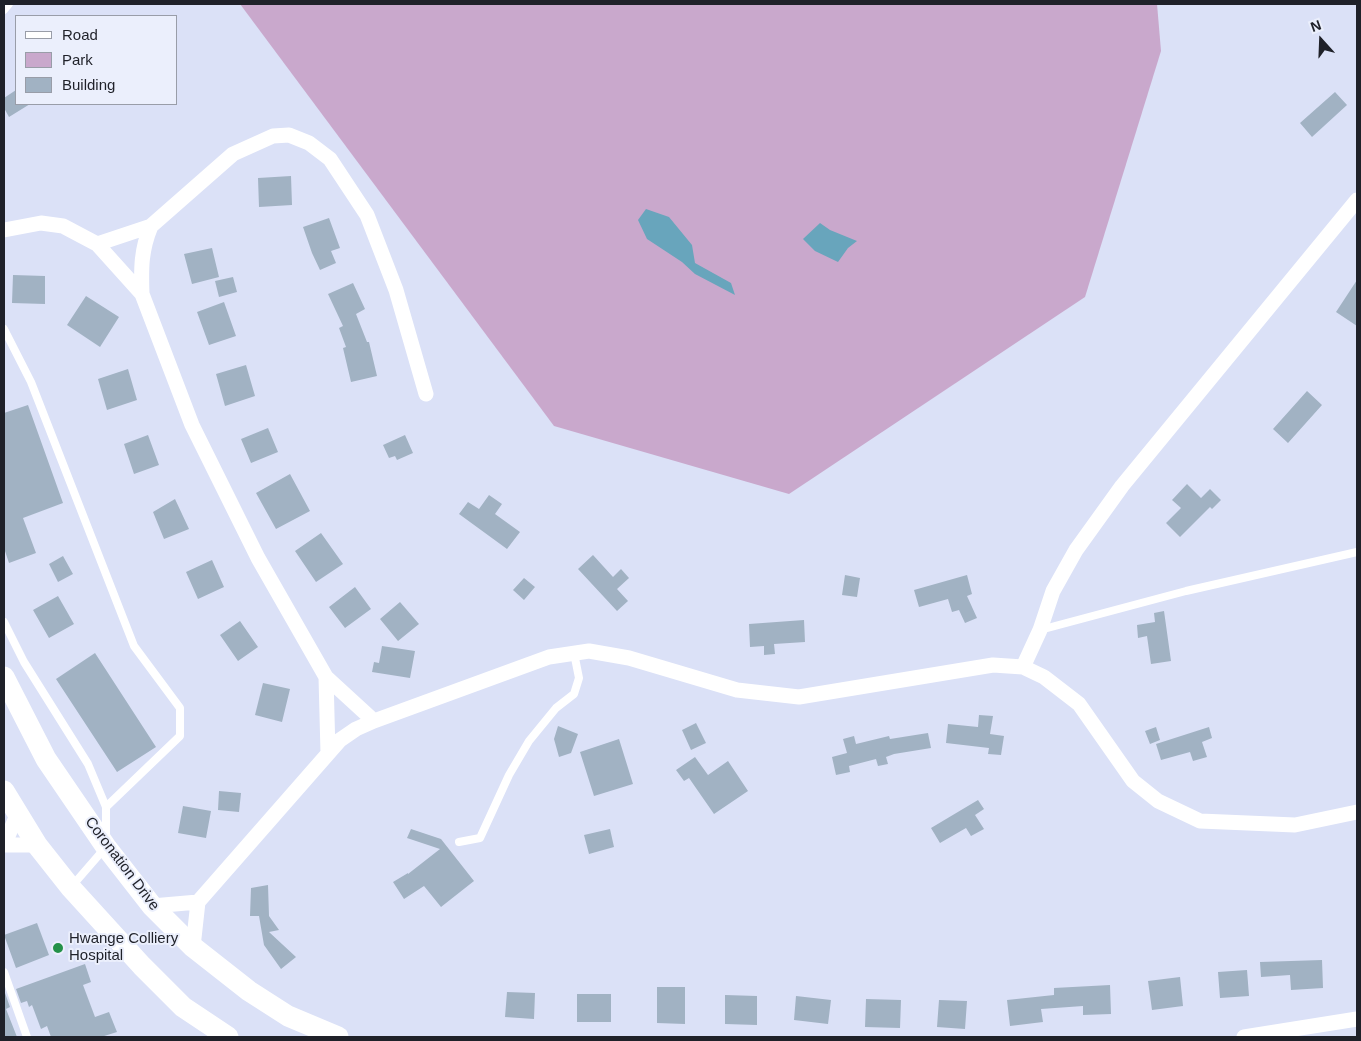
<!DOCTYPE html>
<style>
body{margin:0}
#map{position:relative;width:1361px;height:1041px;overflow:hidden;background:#dbe1f7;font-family:Arial,sans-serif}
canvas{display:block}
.frame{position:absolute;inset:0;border:5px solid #1f2129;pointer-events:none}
.legend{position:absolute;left:15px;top:15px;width:162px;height:90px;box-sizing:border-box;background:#ebeffc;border:1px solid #999da8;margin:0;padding:6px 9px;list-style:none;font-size:15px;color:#1f2129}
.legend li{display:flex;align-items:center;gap:10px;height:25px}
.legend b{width:25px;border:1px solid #999da8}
.north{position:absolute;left:1296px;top:15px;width:50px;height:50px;-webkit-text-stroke:4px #ebeffc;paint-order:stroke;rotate:340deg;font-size:14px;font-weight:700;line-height:20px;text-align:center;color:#1f2129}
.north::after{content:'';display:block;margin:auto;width:18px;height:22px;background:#1f2129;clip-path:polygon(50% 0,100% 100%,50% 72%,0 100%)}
</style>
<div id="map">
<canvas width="1361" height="1041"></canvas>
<div class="frame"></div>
<ul class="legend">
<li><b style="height:6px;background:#fff"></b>Road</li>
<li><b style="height:14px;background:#c9a8cc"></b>Park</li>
<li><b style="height:14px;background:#a1b2c3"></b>Building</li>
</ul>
<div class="north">N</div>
</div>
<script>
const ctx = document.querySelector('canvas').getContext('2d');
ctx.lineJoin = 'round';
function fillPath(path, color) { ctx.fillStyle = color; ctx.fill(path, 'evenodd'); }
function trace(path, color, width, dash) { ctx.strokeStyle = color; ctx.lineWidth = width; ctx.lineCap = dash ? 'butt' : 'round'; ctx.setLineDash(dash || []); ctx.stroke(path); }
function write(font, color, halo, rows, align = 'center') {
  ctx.font = font + ' Arial,sans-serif'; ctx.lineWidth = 4; ctx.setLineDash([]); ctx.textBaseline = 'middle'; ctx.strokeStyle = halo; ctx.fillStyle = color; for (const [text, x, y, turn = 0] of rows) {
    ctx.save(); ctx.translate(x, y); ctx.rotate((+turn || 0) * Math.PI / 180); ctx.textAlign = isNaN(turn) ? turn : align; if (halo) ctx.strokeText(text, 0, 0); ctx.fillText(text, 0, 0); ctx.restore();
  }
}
fillPath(new Path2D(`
 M240,4H1157L1161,51L1085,297L789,494L554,426Z`), '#c9a8cc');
fillPath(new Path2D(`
 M646,209L669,217L692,245L695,263L731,283L735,295L695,274L682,262L647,239L638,220Z
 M820,223L830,230L857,241L848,248L838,262L815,251L803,239Z`), '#68a5bc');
fillPath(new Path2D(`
 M16,90V104H30L9,117L4,108V98Z
 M1335,92L1347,105L1312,137L1300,123Z
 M291,176L292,205L259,207L258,178Z
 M329,218L340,248L331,251L336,263L320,270L312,253L303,227Z
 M212,248L219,277L192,284L184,254Z
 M13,275L45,276V304L12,303Z
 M233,277L237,292L219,297L215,281Z
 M1357,280V326L1336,312Z
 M353,283L365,309L356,314L367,342H369L377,376L351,382L343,348L346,347L339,328L343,326L328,294Z
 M86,296L119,317L100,347L67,325Z
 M224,302L236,336L209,345L197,312Z
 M246,365L255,396L225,406L216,374Z
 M128,369L137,400L107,410L98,379Z
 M1307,391L1322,405L1288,443L1273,429Z
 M28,405L63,503L23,518L36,553L9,563L4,548V413Z
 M268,428L278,452L251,463L241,439Z
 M148,435L159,465L134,474L124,444Z
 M405,435L413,453L397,460L395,456L389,458L383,445Z
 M290,474L310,511L276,529L256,493Z
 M1187,484L1201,498L1210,489L1221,500L1212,509L1210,507L1180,537L1166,523L1181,508L1172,500Z
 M489,495L502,504L495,514L520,532L507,549L459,514L468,502L479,509Z
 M175,499L189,529L164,539L153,512Z
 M321,533L343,564L316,582L295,551Z
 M593,555L613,577L621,569L629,578L617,589L628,601L617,611L578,569Z
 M63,556L73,574L58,582L49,564Z
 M212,560L224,587L198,599L186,572Z
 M845,575L860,578L857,597L842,595Z
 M967,575L972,594L967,596L977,618L965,623L959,610L952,612L948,599L919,607L914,590Z
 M524,578L535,587L524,600L513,590Z
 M355,587L371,609L345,628L329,607Z
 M58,596L74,624L49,638L33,610Z
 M400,602L419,624L398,641L380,619Z
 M1164,611L1171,661L1151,664L1147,636L1138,638L1137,625L1155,622L1154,613Z
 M804,620L805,642L774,644L775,654L764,655V646L750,647L749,624Z
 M240,621L258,647L238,661L220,635Z
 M382,646L415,651L410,678L372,672L374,662L379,663Z
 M95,653L156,747L117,772L56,679Z
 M263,683L290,689L282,722L255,715Z
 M979,715L993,716L990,734L1004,736L1001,755L988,754L989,748L946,743L948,724L978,727Z
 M696,723L706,743L691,750L682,730Z
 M558,726L578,734L571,753L559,757L554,739Z
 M1156,727L1160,740L1150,744L1145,731Z
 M1209,727L1212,738L1202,742L1207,757L1193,761L1190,752L1161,760L1156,744Z
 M928,733L931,748L894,754L886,757L888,764L878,766L876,759L849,766L850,772L836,775L832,757L847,753L843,739L854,736L856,744L889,736L890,739Z
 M619,739L633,784L594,796L580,752Z
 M695,757L708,775L728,761L748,791L714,814L689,778L684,781L676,770Z
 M219,791L241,793L239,812L218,810Z
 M978,800L984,809L975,815L984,829L971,836L966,828L940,843L931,828Z
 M183,806L211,811L206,838L178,833Z
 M411,829L441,839L474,881L441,907L424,886L404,899L393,882L408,873V874L440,849L407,838Z
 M610,829L614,847L589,854L584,835Z
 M268,885L269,916L279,930L269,932L296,957L281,969L264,945L259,916H250L251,888Z
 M37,923L49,955L16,968L4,935Z
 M1322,960L1323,988L1291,990L1290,975L1261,977L1260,962Z
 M85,964L91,982L83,985L95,1017L109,1012L117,1032L101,1037H51L47,1026L41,1029L32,1005L29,1007L27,1001L21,1003L16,989Z
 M1247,970L1249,996L1220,998L1218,972Z
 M1180,977L1183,1006L1152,1010L1148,981Z
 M1110,985L1111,1014L1083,1015V1006L1041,1009L1043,1022L1010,1026L1007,1000L1054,995V988Z
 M657,987H685V1024L657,1023Z
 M507,992L535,993L534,1019L505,1017Z
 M4,993H5L10,1007L6,1009L17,1037H4Z
 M577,994H611V1022H577Z
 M725,995L757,996V1025L725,1024Z
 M796,996L831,1000L828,1024L794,1020Z
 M866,999L901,1000L900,1028L865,1027Z
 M939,1000L967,1001L965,1029L937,1027Z`), '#a1b2c3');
trace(new Path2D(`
 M4,10L9,4
 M4,329L31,382L134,646L180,708V736L106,807
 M4,622L24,662L88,764L106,807V836
 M1040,630L1186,591L1357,552
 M459,842L480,838L509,775L529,741L556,708L574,694L579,678L574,653
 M72,886L105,848
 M4,972L27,1037`), '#fff', 8);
trace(new Path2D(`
 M4,230L41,223L63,226L97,244L142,294L192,425L258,558L326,677L328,753
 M97,244L151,226
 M142,294C141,268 141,250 151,226L233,154L273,136L289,135L309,143L330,159L367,215L396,290L426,394
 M1023,667L1040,630L1053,591L1076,550L1122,486L1357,200
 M326,677L374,721
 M4,845L18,813
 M4,845H37
 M152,906L198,902
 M193,947L198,902L340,740L356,729L374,721L549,657L589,651L629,658L737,690L799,697L993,665L1023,667L1044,677L1079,704L1133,781L1158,801L1200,821L1295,825L1357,812
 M1244,1037L1357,1019`), '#fff', 15);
trace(new Path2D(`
 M4,677L46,759L106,847L152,906L193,947L249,991L288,1016L338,1037
 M4,791L37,845L71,888L142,966L183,1007L228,1037`), '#fff', 21);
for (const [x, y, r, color] of [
 [58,948,6,"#249149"]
]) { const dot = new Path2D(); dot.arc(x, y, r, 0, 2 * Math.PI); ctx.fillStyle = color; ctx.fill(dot); trace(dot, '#ebeffc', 2); }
write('15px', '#1f2129', '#ebeffc', [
 ["Coronation Drive",122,864,53]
]);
write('15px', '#1f2129', '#ebeffc', [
 ["Hwange Colliery",69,939],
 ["Hospital",69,956]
], 'left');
</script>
